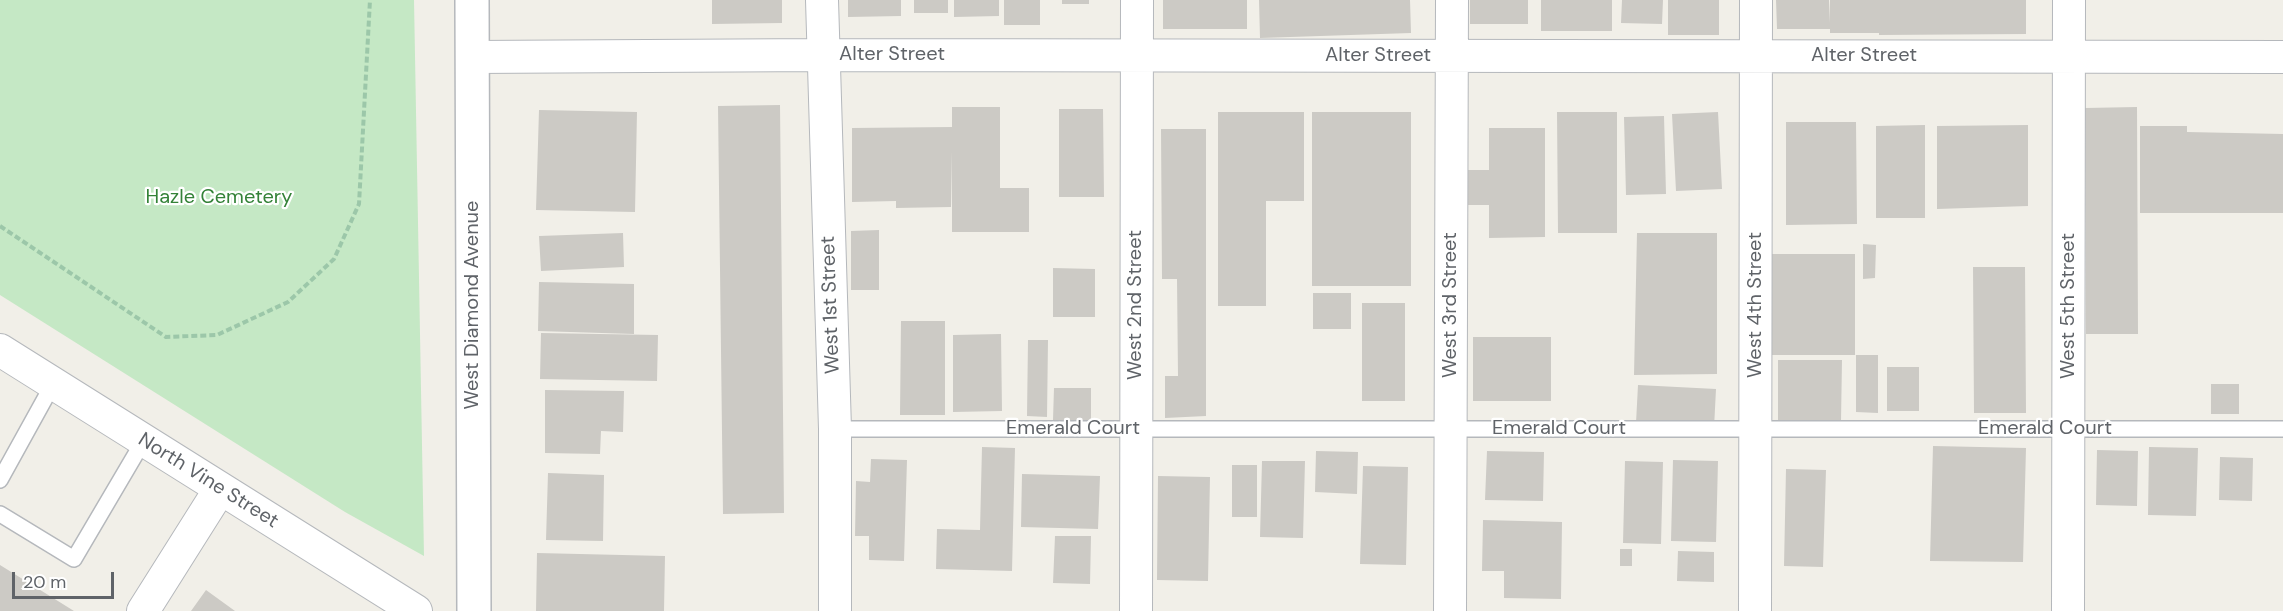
<!DOCTYPE html>
<style>
body{margin:0}
#map{position:relative;width:2283px;height:611px;overflow:hidden;background:#f1efe8;font-family:"DM Sans",sans-serif}
canvas{display:block}
.scale{position:absolute;left:12px;top:572px;width:102px;height:27px;box-sizing:border-box;border:3px solid #5f6368;border-top:0;padding-left:8px;font-size:18px;line-height:21px;white-space:nowrap;color:#5f6368;-webkit-text-stroke:4px #fff;paint-order:stroke}
</style>
<div id="map">
<canvas width="2283" height="611"></canvas>
<div class="scale">20 m</div>
</div>
<script>
const ctx = document.querySelector('canvas').getContext('2d');
ctx.lineJoin = 'round';
function fillPath(path, color) { ctx.fillStyle = color; ctx.fill(path, 'evenodd'); }
function trace(path, color, width, dash) { ctx.strokeStyle = color; ctx.lineWidth = width; ctx.lineCap = dash ? 'butt' : 'round'; ctx.setLineDash(dash || []); ctx.stroke(path); }
function write(font, color, halo, rows, align = 'center') {
  ctx.font = font + ' "DM Sans",sans-serif'; ctx.lineWidth = 4.5; ctx.setLineDash([]); ctx.textBaseline = 'middle'; ctx.strokeStyle = halo; ctx.fillStyle = color; for (const [text, x, y, turn = 0] of rows) {
    ctx.save(); ctx.translate(x, y); ctx.rotate((+turn || 0) * Math.PI / 180); ctx.textAlign = isNaN(turn) ? turn : align; if (halo) ctx.strokeText(text, 0, 0); ctx.fillText(text, 0, 0); ctx.restore();
  }
}
fillPath(new Path2D(`
 M0,0H414L424,556L345,512L0,295Z`), '#c5e8c5');
fillPath(new Path2D(`
 M712,0H782V23L712,24Z
 M848,0H901V16L848,17Z
 M914,0H948V13H914Z
 M954,0H999V16L954,17Z
 M1004,0H1040V25H1004Z
 M1062,0H1089V4H1062Z
 M1163,0H1247V29H1163Z
 M1259,0H1410L1411,33L1260,38Z
 M1470,0H1528V24H1470Z
 M1541,0H1612V31H1541Z
 M1622,0H1663L1662,24L1621,23Z
 M1668,0H1719V35H1668Z
 M1776,0H1829V23L1830,0H2026V34L1879,35V33H1830V29H1777Z
 M780,105L784,513L723,514L718,106Z
 M952,107H1000V188H1029V232H952V151L951,207L896,208V201L852,202V128L952,127Z
 M2137,107L2138,334H2086L2085,108Z
 M1059,109H1103L1104,197H1059Z
 M539,110L637,112L635,212L536,210Z
 M1218,112H1304V201H1266V306H1218Z
 M1312,112H1411V286H1312Z
 M1557,112H1617V233H1558Z
 M1718,112L1722,189L1676,191L1672,114Z
 M1664,116L1666,194L1626,195L1624,117Z
 M1786,122H1856L1857,224L1786,225Z
 M1925,125V218H1876V126Z
 M2028,125V206L1937,209V126Z
 M2140,126H2187V132L2283,134V213H2140Z
 M1489,128H1545V237L1489,238V205H1464V170H1489Z
 M1161,129H1206V416L1165,418V376H1178L1177,279H1162Z
 M879,230V290H851V231Z
 M623,233L624,267L541,271L539,236Z
 M1637,233H1717V374L1634,375Z
 M1863,244L1876,245L1875,278L1863,279Z
 M1772,254H1855V355H1772Z
 M1973,267H2025L2026,413H1974Z
 M1053,268L1095,269V317H1053Z
 M539,282L634,284V334L538,331Z
 M1313,293H1351V329H1313Z
 M1362,303H1405V401H1362Z
 M901,321H945V415H900Z
 M541,333L658,335L657,381L540,379Z
 M1001,334L1002,411L953,412V335Z
 M1473,337H1551V401H1473Z
 M1028,340H1048L1047,417L1027,416Z
 M1856,355H1878V413L1856,412Z
 M1778,360H1842L1841,421H1778Z
 M1887,367H1919V411H1887Z
 M2211,384H2239V414H2211Z
 M1638,385L1716,389L1714,428L1636,423Z
 M1054,388H1091V420H1053Z
 M545,390L624,391L623,432L601,431L600,454L545,453Z
 M1933,446L2026,448L2023,562L1930,561Z
 M982,447L1015,448L1012,571L936,569L937,529L980,530Z
 M2149,447L2198,448L2196,516L2148,515Z
 M2097,450L2138,451L2137,506L2096,505Z
 M1316,451L1358,452L1357,494L1315,492Z
 M1487,451L1544,452L1543,501L1485,500Z
 M2220,457L2253,458L2252,501L2219,500Z
 M871,459L907,460L904,561L869,560V536H855L856,481L870,482Z
 M1673,460L1718,461L1716,542L1671,541Z
 M1262,461H1305L1303,538L1260,537Z
 M1625,461L1663,462L1661,544L1623,543Z
 M1232,465H1257V517H1232Z
 M1363,466L1408,467L1406,565L1360,564Z
 M1786,469L1826,470L1823,567L1784,566Z
 M548,473L604,475L603,541L546,540Z
 M1022,474L1100,476L1098,529L1021,527Z
 M1158,476L1210,477L1208,581L1157,580Z
 M1483,520L1562,522L1561,599L1504,598V571H1482Z
 M1055,536H1091L1090,584L1053,583Z
 M1620,549H1632V566H1620Z
 M1678,551L1714,552V582L1677,581Z
 M537,553L665,556L664,611H536Z
 M0,565L74,611H0Z
 M206,590L235,611H191Z`), '#cccac5');
const service = new Path2D(`
 M835,429H2283
 M0,480L53,384
 M0,514L74,559L144,440`);
const minor = new Path2D(`
 M822,0L835,429V611
 M473,57L822,55L2283,57
 M0,350L416,611
 M143,611L220,489
 M1136,611L1137,0
 M1450,611L1452,0
 M1755,611L1756,0
 M2068,611L2069,0`);
const tertiary = new Path2D(`
 M472,0L474,611`);
trace(service, '#b5b8bc', 18);
trace(minor, '#b5b8bc', 34);
trace(tertiary, '#b5b8bc', 36);
trace(new Path2D(`
 M0,226L166,337L217,335L288,302L334,259L359,204L370,0`), '#9cc7a9', 4, [6, 3]);
trace(service, '#fff', 15);
trace(minor, '#fff', 32);
trace(tertiary, '#fff', 33);
write('20px', '#5f6368', '#fff', [
 ["Alter Street",892,55],
 ["Alter Street",1378,56],
 ["Alter Street",1864,56],
 ["West Diamond Avenue",473,305,-90],
 ["West 1st Street",831,305,-92],
 ["West 2nd Street",1136,305,-90],
 ["West 3rd Street",1451,305,-90],
 ["West 4th Street",1756,305,-90],
 ["West 5th Street",2069,306,-90],
 ["Emerald Court",1073,429],
 ["Emerald Court",1559,429],
 ["Emerald Court",2045,429],
 ["North Vine Street",208,481,32]
]);
write('20px', '#348238', '#fff', [
 ["Hazle Cemetery",219,198]
]);
</script>
